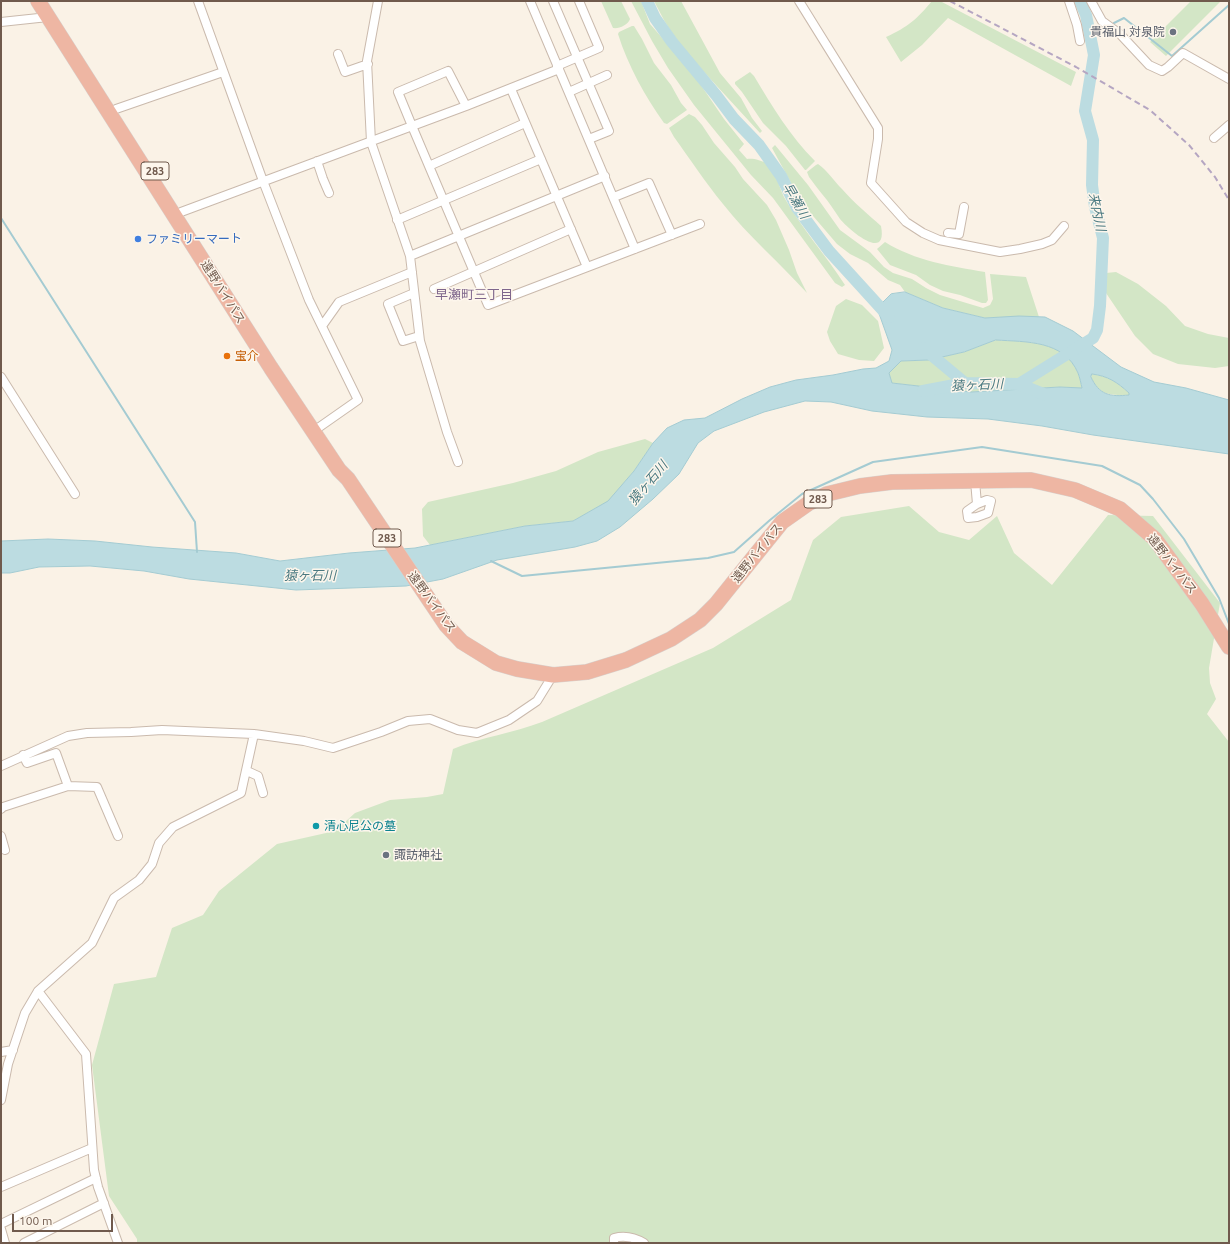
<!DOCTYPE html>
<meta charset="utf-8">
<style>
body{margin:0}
#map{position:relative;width:1230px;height:1244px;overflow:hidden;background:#faf2e6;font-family:Ubuntu,sans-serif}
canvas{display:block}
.frame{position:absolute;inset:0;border:2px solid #705a4d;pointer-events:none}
.scale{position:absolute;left:12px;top:1214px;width:101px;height:18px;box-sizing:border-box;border:2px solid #705a4d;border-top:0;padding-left:5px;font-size:12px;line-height:14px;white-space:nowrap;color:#705a4d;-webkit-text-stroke:3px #fdf6ec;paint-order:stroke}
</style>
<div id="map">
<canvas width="1230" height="1244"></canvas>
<div class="frame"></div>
<div class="scale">100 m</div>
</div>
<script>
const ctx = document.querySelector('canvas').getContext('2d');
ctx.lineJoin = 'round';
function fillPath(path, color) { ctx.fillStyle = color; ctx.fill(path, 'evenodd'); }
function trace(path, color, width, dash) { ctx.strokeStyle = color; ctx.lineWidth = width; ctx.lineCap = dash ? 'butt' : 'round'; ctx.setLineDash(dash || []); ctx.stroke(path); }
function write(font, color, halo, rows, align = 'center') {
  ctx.font = font + ' Ubuntu,"Noto Sans JP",sans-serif'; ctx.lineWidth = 3; ctx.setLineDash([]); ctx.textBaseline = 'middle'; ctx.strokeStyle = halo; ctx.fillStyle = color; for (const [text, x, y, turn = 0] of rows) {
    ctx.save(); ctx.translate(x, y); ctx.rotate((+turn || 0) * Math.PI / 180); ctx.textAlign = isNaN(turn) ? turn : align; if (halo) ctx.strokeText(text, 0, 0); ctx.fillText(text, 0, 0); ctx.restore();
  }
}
fillPath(new Path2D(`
 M601,1H621L630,19C628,25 619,29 613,28Z
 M631,1H641L650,24L692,72L724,119L744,144L739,150L747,159C752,158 762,160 767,164C776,172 779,187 784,197C801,228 826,255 845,285L842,287L835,283L773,198L751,175L694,105L668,68L652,41Z
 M654,1H681L720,73L741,98L752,118L762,131L760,133L681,47L665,22Z
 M932,1H940L1076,72L1071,86L948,18L922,45L901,62L886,37C908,27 917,19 932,1Z
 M1191,1H1221L1166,56L1150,42Z
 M632,26H634L642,39L654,63L671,85L681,103L687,110L667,124L664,123C645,96 628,66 618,34L619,32Z
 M750,72L754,76C772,106 790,136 815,161L806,170H805L786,146L763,123L742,92L735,84V82Z
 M689,114L695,117L702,125L714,143L735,167L743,179L767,205L776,220L789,250L797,273L807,293C780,263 748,236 723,204C705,182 690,159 674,137L669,128Z
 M775,145L808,185L840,230L870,252L884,267L893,273L912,279L926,288L940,295L983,308L990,305L993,299L990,274L1026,277L1039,317L985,318L943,308L905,292L900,285L888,280L868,263L850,254L837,244L802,203L772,148Z
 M818,164C828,171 834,181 842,189C854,203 868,214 881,226C888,263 849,230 840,219C834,210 829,202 822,194C817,188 813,182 809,177L807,172L816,165Z
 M885,242C915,261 951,266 985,272L988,300L986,303H982L960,295L943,291L930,285L916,275L890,265L877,249Z
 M1116,272L1138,284L1166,306L1185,326L1208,334L1229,338V366L1215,368L1178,364L1153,354L1135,336L1106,293V273Z
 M846,299L862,305L878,321L884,348L874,361L859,360L838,354L830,341L827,332L836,306Z
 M996,340C1026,342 1065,340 1078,373C1080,378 1081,384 1082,389L1060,387L971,392L891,383L889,373L901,361L929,360L964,352Z
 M1092,374C1108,376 1117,382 1129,393V395C1109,395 1100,396 1091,377Z
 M645,439L653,443L634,471L608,502L573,521L525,526L430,545L423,536L422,509L428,502L513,483L556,471L598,452Z
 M909,506L939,532L969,540L997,516L1014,553L1052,585L1108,515L1153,516L1220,603L1209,668L1210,683L1216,699L1207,714L1229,742V1243H137V1239L109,1196L92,1065L114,984L156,977L172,928L203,915L219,891L277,844L335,831L355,813L390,800L427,797L443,794L453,749C482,737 513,733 542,722L713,648L791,600L813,540L841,517Z`), '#d3e6c6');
const water = new Path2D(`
 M905,292L943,308L985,318L1019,316L1045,317L1073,331L1121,367L1154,382L1186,388L1229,400V454L1093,435L1042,426L988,419L927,417L872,411L831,402L805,401L764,412L714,431L698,443L679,474L653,499L620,527L597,541L575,547L497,560L443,579L406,586L296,590L189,579L144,571L90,566L39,567L10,573H1V541L48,539L95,541L152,547L236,553L280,561L349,553L415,548L525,526L573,521L608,501L634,471L653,443L667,428L684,420L705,418L742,399L770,387L796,380L833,375L863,369L876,368L889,361L892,350L877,308L891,294ZM996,340C1026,342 1064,340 1078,373C1080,378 1081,384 1082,388L1060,387L971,392L892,383L889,373L901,361L929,360L964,352ZM1092,374C1108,376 1117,382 1129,393V395C1110,397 1099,395 1091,377Z`);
fillPath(water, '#bcdce1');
trace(water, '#a4cbd2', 1);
trace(new Path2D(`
 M1114,23L1124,18L1172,56L1229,5
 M1,218L195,522L197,552
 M491,561L522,576L708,558L734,552L770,520L802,494L873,462L982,447L1102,466L1140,485L1153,499L1184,539L1219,598L1229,624`), '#a4cbd2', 2);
trace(new Path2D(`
 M647,1L655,18L672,42L716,95L734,119L759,145L781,176L797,208L829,251L889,317
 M923,348L965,383
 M1019,384L1093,338L1097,330L1100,306L1103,238L1095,207L1092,185L1093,140L1085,111L1094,55L1086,15L1080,1
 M923,391L965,383L1019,384L1046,395`), '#bcdce1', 12);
const street = new Path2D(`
 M198,1L263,181L309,300L358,400L318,428
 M378,1L367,61L371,142L410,256L420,341L447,432L458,462
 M530,1L635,249
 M553,1L609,131L589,139
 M799,1L878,128V139L871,183L906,222L923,233L939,240L1000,252L1020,249L1042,244L1052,240L1064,226
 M1069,1L1077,25L1080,41
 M1091,1L1102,21L1120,34L1149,65L1162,71L1168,67L1183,53L1229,79
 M1,22L48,17
 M338,54L345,72L368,64
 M557,66L599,48L579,1
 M511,89L587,267
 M569,92L607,75
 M466,106L448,71L398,92L412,126L488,305L700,224
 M116,109L223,72
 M1214,138L1229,125
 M317,161L323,179L329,193
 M429,166L525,123
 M614,197L649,183L672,235
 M181,212L466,106L559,69
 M397,220L541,159
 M948,233L959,234L964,207
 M410,256L605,176
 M434,289L571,229
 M414,293L388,304L403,341L419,336
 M322,326L339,302L412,272
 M1,377L75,494
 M975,481L977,504L987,500L991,501L988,513L977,517L968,518L967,511L977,504
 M23,755L27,763L56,753L68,786L97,787L118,836
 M1,766L68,736L87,733L131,732L162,730L254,734L304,741L333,748L381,732L408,721L430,719L458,730L477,733L509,720L537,701L553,675
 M247,771L258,776L263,793
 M1,809L3,807L68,786
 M1,836L5,850
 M38,991L86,1054L94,1170L98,1187L118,1243
 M1,1052L13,1050
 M1,1100L8,1064L25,1013L38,991L92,943L114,898L139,880L152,864L159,843L173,827L241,793L254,734
 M1,1187L92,1148
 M1,1224L96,1178
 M1,1229L5,1243
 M24,1243L104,1203
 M614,1243V1238C625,1235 634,1237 644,1243`);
const highway = new Path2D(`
 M38,1L271,368L339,470L348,479L446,625L462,642L496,663L517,669L553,675L587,672L626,660L671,639L700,620L716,604L782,522L809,503L827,494L860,486L892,482L1031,480L1075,490L1120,509L1155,539L1202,604L1229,647`);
trace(street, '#cabaad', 10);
trace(highway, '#d7d1cd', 16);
trace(street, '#fff', 8);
trace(highway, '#eeb6a3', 15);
trace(new Path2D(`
 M950,1L1076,67L1150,110L1189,145L1215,177L1229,200`), '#b5a6c2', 2, [6, 4]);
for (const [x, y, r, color] of [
 [1173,32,4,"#6b7280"],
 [138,239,4,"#3f7fe0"],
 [227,356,4,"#e8710a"],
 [316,826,4,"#0f9aa8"],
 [386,855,4,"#6b7280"]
]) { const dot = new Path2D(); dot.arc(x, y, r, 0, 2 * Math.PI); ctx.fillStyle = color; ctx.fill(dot); trace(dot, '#fdf6ec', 1.5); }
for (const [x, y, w] of [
 [155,171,28],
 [818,499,28],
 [387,538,28]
]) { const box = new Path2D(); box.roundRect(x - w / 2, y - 9, w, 18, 3); ctx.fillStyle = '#fdf6ec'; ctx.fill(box); trace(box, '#705a4d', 1); }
write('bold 11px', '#705a4d', null, [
 ["283",155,171],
 ["283",818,499],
 ["283",387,538]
]);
write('12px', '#5b616d', '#fdf6ec', [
 ["貴福山 対泉院",1165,32],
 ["諏訪神社",394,855,"left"]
], 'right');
write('12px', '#366cbe', '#fdf6ec', [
 ["ファミリーマート",146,239]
], 'left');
write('12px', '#705a4d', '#fdf6ec', [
 ["遠野バイパス",223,292,58],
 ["遠野バイパス",757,553,-51],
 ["遠野バイパス",1172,564,52],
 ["遠野バイパス",432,602,54]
]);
write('12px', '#c56008', '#fdf6ec', [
 ["宝介",235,356]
], 'left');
write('12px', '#0d838f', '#fdf6ec', [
 ["清心尼公の墓",324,826]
], 'left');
write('italic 13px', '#497981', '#fdf6ec', [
 ["早瀬川",796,201,60],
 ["来内川",1097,212,78],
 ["猿ヶ石川",977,385,-2],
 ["猿ヶ石川",648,483,-50],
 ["猿ヶ石川",310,576]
]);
write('13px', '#7f668c', '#fdf6ec', [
 ["早瀬町三丁目",474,295]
]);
</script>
